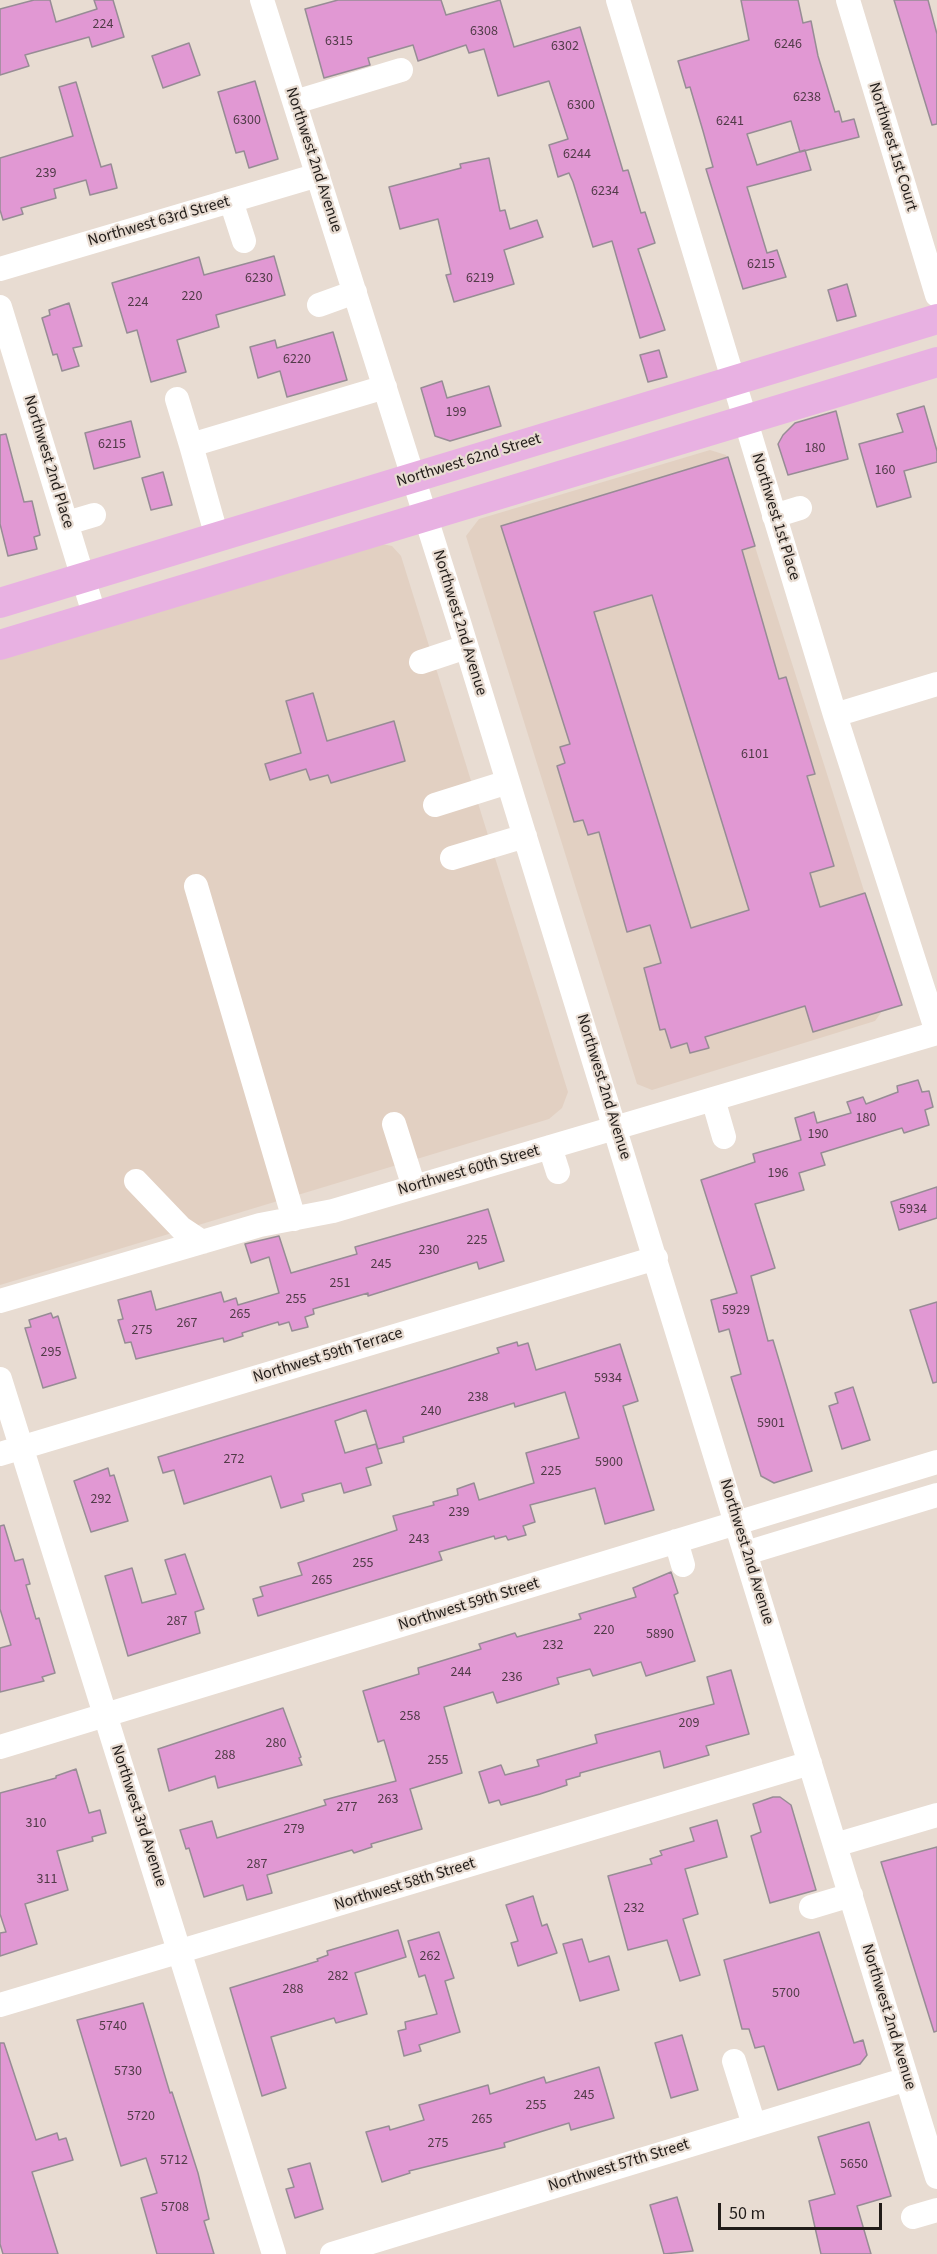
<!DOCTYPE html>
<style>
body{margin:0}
#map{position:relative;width:937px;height:2254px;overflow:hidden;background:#e8dcd2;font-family:"Source Sans 3",sans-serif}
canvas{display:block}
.scale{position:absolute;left:718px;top:2203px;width:164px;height:27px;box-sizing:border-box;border:3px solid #211c19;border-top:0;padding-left:8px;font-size:18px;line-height:21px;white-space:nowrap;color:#211c19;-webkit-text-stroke:4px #e8dcd2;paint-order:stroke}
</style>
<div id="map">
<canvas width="937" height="2254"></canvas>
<div class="scale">50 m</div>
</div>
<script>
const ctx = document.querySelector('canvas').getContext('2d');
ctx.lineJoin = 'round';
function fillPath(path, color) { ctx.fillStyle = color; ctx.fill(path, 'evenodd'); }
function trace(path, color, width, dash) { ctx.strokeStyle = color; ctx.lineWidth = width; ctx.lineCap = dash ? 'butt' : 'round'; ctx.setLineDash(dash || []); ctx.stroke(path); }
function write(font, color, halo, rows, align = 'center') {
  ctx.font = font + ' "Source Sans 3",sans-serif'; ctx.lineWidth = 4.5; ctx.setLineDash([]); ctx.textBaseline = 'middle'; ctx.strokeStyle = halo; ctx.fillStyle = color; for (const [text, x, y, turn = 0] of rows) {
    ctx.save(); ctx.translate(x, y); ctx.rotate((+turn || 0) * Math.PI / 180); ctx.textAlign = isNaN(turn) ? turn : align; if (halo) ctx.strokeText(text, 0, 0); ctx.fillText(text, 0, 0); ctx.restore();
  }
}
fillPath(new Path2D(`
 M710,450L726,455L896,992L875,1021L652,1090L637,1084L466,536L479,519Z
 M372,542L392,546L401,556L568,1092L562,1108L549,1119L0,1285V657Z`), '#e2d0c2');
const building = new Path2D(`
 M34,0H50L56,22L97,9L94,0H113L124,37L92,47L89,37L25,55L29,66L0,75V9Z
 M338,0H441L446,15L500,0L514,47L580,27L623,171L628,170L641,213L645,212L655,243L638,249L665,330L640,338L612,241L593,247L573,182L569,173L558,177L549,145L568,139L549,81L498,96L484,49L469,53L466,45L418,61L413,45L368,58L370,65L324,78L305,9Z
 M741,0H798L803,23L811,21L818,56L835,112L839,111L842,122L854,119L859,137L800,152L791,121L747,134L757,165L805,150L811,170L747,187L767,253L777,250L786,277L743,289L706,169L713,167L703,131L690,87L686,88L678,61L749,40Z
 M894,0H928L937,34V124L932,125Z
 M189,43L200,75L163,88L152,56Z
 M255,81L278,159L249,168L244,151L236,153L218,92Z
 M76,82L101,167L111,164L117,188L90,195L86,180L54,189L56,198L21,208L23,214L3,220L0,210V158L73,136L59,87Z
 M489,158L500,211L505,210L510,229L537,220L543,237L504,250L514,284L454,302L446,275L451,274L438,219L400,229L389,187L461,168L460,164Z
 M274,256L285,295L216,315L219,327L177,340L186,372L151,382L137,330L127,333L112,283L199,257L204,275Z
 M847,284L856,316L837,321L828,290Z
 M69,303L82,346L73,348L79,366L62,371L57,354L53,355L42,318L50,315L49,310Z
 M333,332L347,380L287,397L280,371L258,378L250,347L275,340L277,348Z
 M659,350L667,377L648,382L640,355Z
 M442,381L447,398L489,386L501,426L450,441L435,436L421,388Z
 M924,406L937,451V462L904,471L911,497L877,507L859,444L903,432L897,414Z
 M836,411L848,459L788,475L778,444L783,435L795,423Z
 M131,421L140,457L94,469L85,433Z
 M6,434L24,502L32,501L40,535L34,537L37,549L8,556L0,524V435Z
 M728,457L755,546L742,550L779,679L786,677L815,774L807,776L834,866L810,873L820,907L865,893L902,1005L813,1032L805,1006L705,1037L709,1048L690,1053L687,1043L671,1048L665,1029L660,1030L644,968L661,963L650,925L627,932L599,832L588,835L583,820L574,822L557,766L565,763L560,747L570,744L501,526ZM652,595L749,910L691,928L594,612Z
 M163,472L172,505L151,510L142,478Z
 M313,693L327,741L394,721L405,761L331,783L328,775L310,780L306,769L270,780L265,764L301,753L286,701Z
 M918,1080L922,1092L929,1091L933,1107L925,1110L929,1125L904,1133L902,1128L821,1153L825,1165L799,1173L804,1190L755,1204L775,1268L751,1276L768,1341L773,1340L812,1471L774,1483L761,1476L731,1377L741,1374L729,1329L719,1332L711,1300L737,1293L701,1180L755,1162L753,1154L801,1140L795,1118L814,1112L817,1123L851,1113L847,1102L863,1097L866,1104L898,1092L897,1086Z
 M937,1187V1218L899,1230L891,1202Z
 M488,1209L504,1261L479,1269L477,1262L368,1296V1293L313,1309L314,1314L305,1317L308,1327L292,1331L289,1322L279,1325L278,1322L242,1333L243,1336L224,1342L223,1338L136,1359L131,1342L125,1343L118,1320L123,1319L118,1300L151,1291L156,1310L221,1292L224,1302L236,1298L238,1305L279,1293L269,1257L251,1263L245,1244L279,1236L291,1273L357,1254L355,1247Z
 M937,1302V1382L933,1383L910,1310Z
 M51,1313L53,1318L58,1316L76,1378L43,1388L25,1328L31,1327L29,1320Z
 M517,1342L518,1346L528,1343L536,1370L620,1344L638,1401L623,1406L654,1510L605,1524L595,1488L530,1505L535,1522L523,1526L526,1535L508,1540L506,1536L495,1539L494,1536L439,1552L442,1560L258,1616L253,1599L263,1596L260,1587L302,1575L298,1563L397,1530L393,1516L434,1505L433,1502L458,1495L457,1489L474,1483L479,1500L534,1483L526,1453L579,1438L565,1392L515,1407L514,1403L403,1437L404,1442L378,1449L366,1410L335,1421L345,1453L376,1444L382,1463L366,1468L371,1485L344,1493L341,1483L302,1494L304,1501L281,1508L271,1476L184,1504L174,1470L163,1473L158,1457L448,1369L499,1353L497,1348Z
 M853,1387L870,1440L842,1449L829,1406L838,1403L835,1393Z
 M108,1468L110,1476L114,1475L128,1521L91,1532L74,1481Z
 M4,1525L15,1561L23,1559L30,1584L26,1585L36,1619L39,1618L55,1673L42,1677L44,1681L0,1692V1648L11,1645L0,1609V1526Z
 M185,1554L204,1609L195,1612L200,1633L128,1656L105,1576L132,1568L142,1603L176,1594L165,1560Z
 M671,1572L678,1593L674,1595L695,1661L646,1676L641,1662L593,1676L590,1669L557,1678L559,1684L497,1703L493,1692L444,1707L462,1773L410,1789L422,1829L371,1844L372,1847L354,1853L352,1850L267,1875L272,1893L247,1900L243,1885L204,1897L189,1848L186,1849L180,1830L212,1821L217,1838L326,1805L324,1800L396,1781L384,1740L378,1742L363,1691L419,1674L418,1668L481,1649L479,1644L515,1633L517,1637L581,1619L579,1614L636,1597L633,1588Z
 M731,1670L749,1734L706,1746L709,1755L664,1768L660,1751L580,1773V1776L566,1780L567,1785L540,1794L501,1805L499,1800L489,1803L479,1772L501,1765L505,1775L539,1766L537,1760L597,1743L595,1735L714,1704L707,1677Z
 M283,1708L301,1757L299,1758L302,1765L218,1788L215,1776L169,1791L158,1749Z
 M76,1769L89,1813L100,1810L106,1833L92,1837L93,1841L57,1851L68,1890L25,1904L37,1944L0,1956V1933L6,1932L0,1914V1793L56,1778V1776Z
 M773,1797H780L791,1805L816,1890L770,1903L751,1836L761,1832L753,1804Z
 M717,1820L727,1857L685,1869L698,1914L683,1919L700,1975L680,1981L667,1940L628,1950L608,1876L652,1864L650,1859L662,1855L660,1851L694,1841L690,1828Z
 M937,1847V2031L934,2032L881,1862Z
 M533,1896L542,1926L547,1924L557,1953L518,1966L511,1943L518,1941L506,1905Z
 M398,1930L406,1957L355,1973L367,2014L336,2023L334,2018L271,2037L286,2088L262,2096L230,1988L318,1961L317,1959L328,1955L327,1951Z
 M439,1932L454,1978L445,1981L460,2032L419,2045L421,2051L404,2056L398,2031L406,2029L405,2022L437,2014L425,1975L419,1977L408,1941Z
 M819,1932L854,2043L863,2040L867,2055L860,2064L778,2090L764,2046L755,2048L749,2029H742L724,1960Z
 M582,1939L589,1962L609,1956L619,1990L580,2001L563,1944Z
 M143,2003L170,2093L172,2092L198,2173L209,2219L204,2221L214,2254H157L141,2198L157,2193L146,2158L121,2166L77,2020Z
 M682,2035L698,2090L671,2098L655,2043Z
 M0,2043H4L36,2140L57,2133L59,2140L66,2138L73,2160L32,2172L58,2254H3L0,2244Z
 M599,2067L614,2118L571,2130L569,2123L504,2143L505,2147L409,2171L410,2173L382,2182L366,2132L389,2126L390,2130L424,2120L419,2105L488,2085L490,2094L544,2077L546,2083Z
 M869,2122L891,2196L857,2206L871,2254H821L809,2201L835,2194L818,2137Z
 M310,2163L323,2209L295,2218L286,2189L294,2187L288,2169Z
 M677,2197L693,2251L664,2254L650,2205Z`);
fillPath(building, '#e198d3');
trace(building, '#978c95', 1.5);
trace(new Path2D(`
 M262,0L458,619L937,2177
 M618,0L835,715L937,1032
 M848,0L937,295
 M295,102L401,70
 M231,201L244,241
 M0,269L318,175
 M319,305L355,292
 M0,307L95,617
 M177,399L191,445
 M774,516L800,508
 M67,523L94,515
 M217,537L191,445L385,387
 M421,662L466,647
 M835,715L937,684
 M435,805L508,782
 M452,858L525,836
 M196,886L294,1219
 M713,1099L724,1137
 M394,1124L414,1187
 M550,1147L558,1172
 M136,1181L181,1228L202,1242
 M0,1301L260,1225L333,1211L937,1033
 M0,1379L274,2254
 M0,1454L656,1258
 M676,1541L683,1565
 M746,1553L937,1495
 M0,1747L937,1462
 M835,1845L937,1815
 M811,1907L851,1895
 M0,2005L810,1763
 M734,2061L754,2125
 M913,2217L937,2210
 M332,2254L907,2079`), '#fff', 24);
trace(new Path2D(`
 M0,603L937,319
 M0,645L937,362`), '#e8b1e2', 30);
write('14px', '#513b48', null, [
 ["224",103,25],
 ["6308",484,32],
 ["6315",339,42],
 ["6246",788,45],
 ["6302",565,47],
 ["6238",807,98],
 ["6300",581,106],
 ["6300",247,121],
 ["6241",730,122],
 ["6244",577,155],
 ["239",46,174],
 ["6234",605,192],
 ["6215",761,265],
 ["6230",259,279],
 ["6219",480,279],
 ["220",192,297],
 ["224",138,303],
 ["6220",297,360],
 ["199",456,413],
 ["6215",112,445],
 ["180",815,449],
 ["160",885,471],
 ["6101",755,755],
 ["180",866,1119],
 ["190",818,1135],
 ["196",778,1174],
 ["5934",913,1210],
 ["225",477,1241],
 ["230",429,1251],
 ["245",381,1265],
 ["251",340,1284],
 ["255",296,1300],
 ["5929",736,1311],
 ["265",240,1315],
 ["267",187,1324],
 ["275",142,1331],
 ["295",51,1353],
 ["5934",608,1379],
 ["238",478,1398],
 ["240",431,1412],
 ["5901",771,1424],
 ["272",234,1460],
 ["5900",609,1463],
 ["225",551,1472],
 ["292",101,1500],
 ["239",459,1513],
 ["243",419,1540],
 ["255",363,1564],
 ["265",322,1581],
 ["287",177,1622],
 ["220",604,1631],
 ["5890",660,1635],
 ["232",553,1646],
 ["244",461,1673],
 ["236",512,1678],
 ["258",410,1717],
 ["209",689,1724],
 ["280",276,1744],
 ["288",225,1756],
 ["255",438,1761],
 ["263",388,1800],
 ["277",347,1808],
 ["310",36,1824],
 ["279",294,1830],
 ["287",257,1865],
 ["311",47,1880],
 ["232",634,1909],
 ["262",430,1957],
 ["282",338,1977],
 ["288",293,1990],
 ["5700",786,1994],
 ["5740",113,2027],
 ["5730",128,2072],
 ["245",584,2096],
 ["255",536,2106],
 ["5720",141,2117],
 ["265",482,2120],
 ["275",438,2144],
 ["5712",174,2161],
 ["5650",854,2165],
 ["5708",175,2208]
]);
write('16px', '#211c19', '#e8dcd2', [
 ["Northwest 1st Court",892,147,73],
 ["Northwest 2nd Avenue",313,160,72],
 ["Northwest 63rd Street",159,222,-16],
 ["Northwest 62nd Street",469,461,-17],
 ["Northwest 2nd Place",48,462,73],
 ["Northwest 1st Place",775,517,73],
 ["Northwest 2nd Avenue",459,623,73],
 ["Northwest 2nd Avenue",603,1087,73],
 ["Northwest 60th Street",469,1171,-16],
 ["Northwest 59th Terrace",328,1356,-17],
 ["Northwest 2nd Avenue",746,1552,73],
 ["Northwest 59th Street",469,1605,-17],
 ["Northwest 3rd Avenue",138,1816,72],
 ["Northwest 58th Street",405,1885,-17],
 ["Northwest 2nd Avenue",888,2017,73],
 ["Northwest 57th Street",619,2166,-17]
]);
</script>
